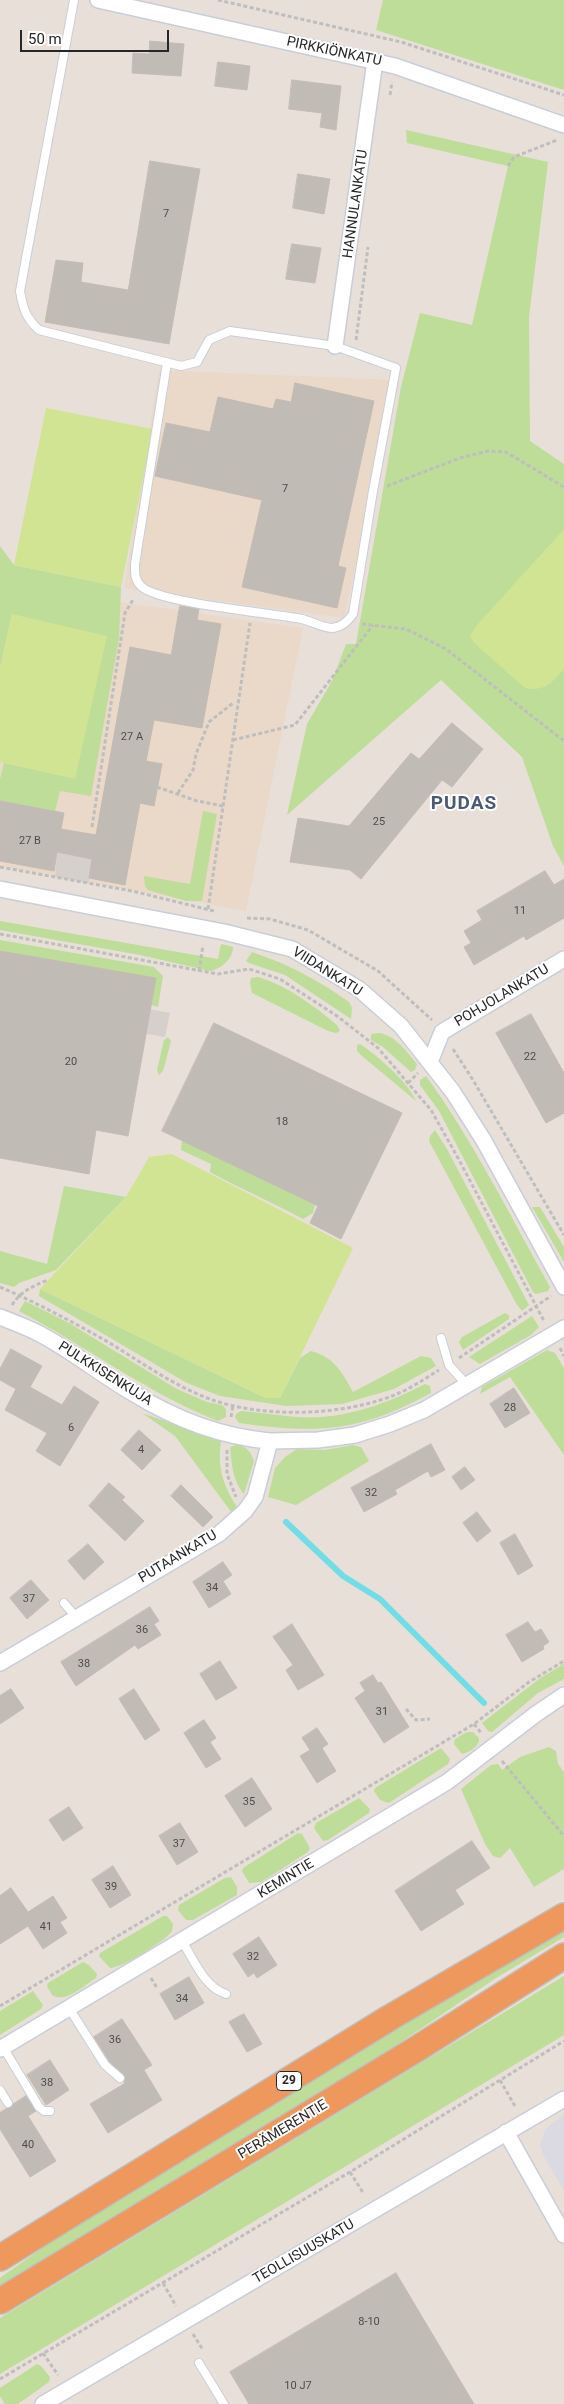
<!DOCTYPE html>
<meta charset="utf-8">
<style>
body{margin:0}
#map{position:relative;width:564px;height:2404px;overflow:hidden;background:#e9dfd9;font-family:Roboto,sans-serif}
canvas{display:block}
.scale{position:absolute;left:20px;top:30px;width:149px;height:22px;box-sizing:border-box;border:2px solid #272727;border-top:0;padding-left:6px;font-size:15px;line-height:18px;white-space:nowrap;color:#272727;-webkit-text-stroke:4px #fff;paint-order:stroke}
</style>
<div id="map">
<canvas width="564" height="2404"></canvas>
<div class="scale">50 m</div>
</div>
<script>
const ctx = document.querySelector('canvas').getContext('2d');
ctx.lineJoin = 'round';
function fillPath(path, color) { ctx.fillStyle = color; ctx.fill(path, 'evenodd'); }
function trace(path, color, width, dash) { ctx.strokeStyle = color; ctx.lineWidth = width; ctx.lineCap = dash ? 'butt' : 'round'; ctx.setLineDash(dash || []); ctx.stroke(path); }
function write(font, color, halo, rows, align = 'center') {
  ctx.font = font + ' Roboto,sans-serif'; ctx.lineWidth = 4; ctx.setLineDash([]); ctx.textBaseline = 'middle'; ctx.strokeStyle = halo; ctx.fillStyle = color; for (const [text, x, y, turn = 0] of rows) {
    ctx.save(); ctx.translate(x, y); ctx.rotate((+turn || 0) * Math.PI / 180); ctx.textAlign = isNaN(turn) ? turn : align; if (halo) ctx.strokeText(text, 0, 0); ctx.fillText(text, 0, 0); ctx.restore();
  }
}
fillPath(new Path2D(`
 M564,2113V2191L544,2157L540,2145L545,2130Z`), '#dbdae2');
fillPath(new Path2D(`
 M159,370L398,380L344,618L124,588Z
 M0,585L303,628L246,911L0,866Z`), '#ead9c9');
fillPath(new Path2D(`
 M383,0H564V90L376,30Z
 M406,130L548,162L529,317L530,441L564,464V866L553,846L522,757L441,680L287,815L307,724L332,681L346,644H356L401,387L420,313L472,325L508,166L407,143Z
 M0,546L14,565L121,587L119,638L91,796L60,791L55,811L0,801V779L4,763L75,778L12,614L0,668Z
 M203,811L217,814L202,901H186L148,890L145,886L144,876L190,884Z
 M0,921L218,959L221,944L233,947C233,959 221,969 210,971L140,955L0,930Z
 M0,940L154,967L163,976L158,1007L151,1005L156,978L0,951Z
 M252,952C288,964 318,980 349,1002L352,1008L351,1019L285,975L249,963L246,961Z
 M258,977C288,986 313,1005 337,1025L340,1031L336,1033L328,1031L252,993L250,983L251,978Z
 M380,1033C397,1037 407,1052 417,1064L415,1070L411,1072L383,1047L371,1040V1034Z
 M168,1037L171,1041L163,1071L159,1075L157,1070L164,1040Z
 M360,1044C378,1056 408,1082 416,1101L362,1056L357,1051V1045Z
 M426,1076C473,1141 511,1217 550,1287L548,1291L536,1294L533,1292L439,1111L420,1085V1080Z
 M435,1130L447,1149L529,1305L522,1311L517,1305L429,1141L430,1136Z
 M182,1140L315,1205L313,1213L303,1219C272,1202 241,1189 210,1172L211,1164L181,1150Z
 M64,1186L126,1197L56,1270L19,1283L14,1287L0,1283V1251L47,1264Z
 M532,1207H540L564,1247V1262Z
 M40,1289L266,1398H280L300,1358L311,1351C334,1357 342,1372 353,1392L421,1356L431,1358L436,1366L394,1389L342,1404L286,1406L220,1396L187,1383L39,1296Z
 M25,1301L69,1323L177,1389L207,1402L222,1405L226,1409V1417L218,1421C147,1393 86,1346 19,1311Z
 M505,1313L509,1315V1319L463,1350L459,1342L462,1337Z
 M532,1316L539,1327L531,1335L480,1364L469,1357Z
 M547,1350L555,1353L564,1368V1455L510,1377L480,1394L482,1387Z
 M425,1384L430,1386L431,1393C359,1432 319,1434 239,1423L235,1417L236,1414L241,1411C267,1413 296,1419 322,1417C359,1414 394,1400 425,1384Z
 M142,1413L199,1433L217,1437L221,1441C217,1467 223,1485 237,1507L232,1513L175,1436Z
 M236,1445C247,1446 250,1451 254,1461L244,1494C232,1479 232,1465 230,1447Z
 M353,1445L361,1447L369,1461L296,1505L268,1497L275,1468L285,1457L297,1449L325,1450Z
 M564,1664V1679L538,1693L492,1732L488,1731L482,1723L539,1679Z
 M467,1732H473L479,1738C480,1746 470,1752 462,1754L454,1744L455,1739Z
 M549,1747L556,1751L558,1764L564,1772V1869L534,1887L510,1848L500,1858L493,1856L485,1844L461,1789L491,1765L498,1764L502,1770L520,1757Z
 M441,1748L450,1759L448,1764L389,1803L380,1800L374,1791L375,1788Z
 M359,1798L370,1809L369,1813L328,1840L323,1841L314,1828L316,1823Z
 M298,1833L302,1834L310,1848L308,1852L261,1882L249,1883L242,1871L243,1868Z
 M231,1877L237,1887V1895L193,1920H186L178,1910L179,1905L225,1878Z
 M163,1916H167L173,1924L172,1931C165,1941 122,1968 110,1968L99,1956L100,1953Z
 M564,1928V1937L496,1978L379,2057L0,2287V2278L76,2224L370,2043Z
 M83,1962L89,1965L97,1974L96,1978C84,1985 66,2004 52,1995L47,1986L48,1983Z
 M564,1976V2035L0,2374V2318Z
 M33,1991L43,2005L41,2009L0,2035V2011Z
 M37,2364L41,2366L50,2377L49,2382L18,2404H5L0,2396V2388Z`), '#bddd98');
fillPath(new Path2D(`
 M46,408L153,429L121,587L14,565Z
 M564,529V669C552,683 544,692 525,688L474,643L470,636L477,625Z
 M12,614L107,636L75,779L0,762V668Z
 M172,1154L353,1248L280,1398H266L40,1289L126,1197L149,1157Z`), '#d1e494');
fillPath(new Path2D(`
 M57,852L92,859L89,883L55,877Z
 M150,1009L170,1013L165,1037L146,1034Z`), '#d6d0cc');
trace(new Path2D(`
 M286,1522L343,1576L380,1599L484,1703`), '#71dde6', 6);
const building = new Path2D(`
 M150,41L184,44L181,76L132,73L133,53L149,54Z
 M218,62L250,66L247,90L215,86Z
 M292,80L341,86L336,130L320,127L322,113L289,109Z
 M150,161L200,169L169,344L45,322L56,260L83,263L81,282L128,290Z
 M298,174L330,179L324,214L293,208Z
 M292,244L321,248L315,283L286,279Z
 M295,383L374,401L338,566L346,568L337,608L242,587L262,500L155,476L166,423L210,432L218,397L273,409L276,399L291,402Z
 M180,606L199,609L197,620L221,624L202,728L154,720L146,761L162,764L154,806L140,803L125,885L89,878L92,859L57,852L54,871L0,861V801L64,813L61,829L96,835L130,647L171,655Z
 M452,723L483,749L452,787L442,780L361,879L350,870L290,862L298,818L349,826L411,753L419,759Z
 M545,871L554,885L564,879V918L526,940L524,936L474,965L464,947L471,943L464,931L482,920L477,911Z
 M0,951L156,978L128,1136L96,1130L89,1174L0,1158Z
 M531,1014L564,1073V1113L546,1123L496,1033Z
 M214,1023L402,1113L341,1239L310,1223L318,1206L162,1131Z
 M11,1349L42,1366L30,1387L62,1405L74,1386L99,1402L60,1466L36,1451L47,1433L5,1410L16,1389L0,1380V1369Z
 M514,1388L530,1413L505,1428L490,1404Z
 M139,1430L161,1450L142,1470L121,1450Z
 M431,1444L445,1470L431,1477L428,1471L395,1490L397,1494L364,1512L351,1488Z
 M465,1467L475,1480L461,1490L452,1477Z
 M109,1483L125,1497L122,1500L144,1521L125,1541L89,1506Z
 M181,1485L213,1517L203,1527L171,1496Z
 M477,1512L491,1531L477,1542L463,1523Z
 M515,1534L533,1566L518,1575L500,1543Z
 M88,1544L104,1562L84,1580L68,1561Z
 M223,1562L232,1575L223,1581L231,1594L209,1608L193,1582Z
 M31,1580L49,1600L27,1619L10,1598Z
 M150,1607L159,1621L154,1624L161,1635L138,1649L135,1645L76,1686L61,1662Z
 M528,1622L535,1632L541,1629L549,1642L543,1646L544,1649L522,1662L506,1635Z
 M292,1624L324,1675L298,1690L286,1670L293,1665L273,1637Z
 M220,1661L237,1688L216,1700L200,1674Z
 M373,1675L378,1683L381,1682L409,1727L384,1743L355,1698L365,1691L360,1683Z
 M11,1689L24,1708L0,1724V1696Z
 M134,1689L160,1730L145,1740L119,1699Z
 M204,1720L216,1738L210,1742L221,1759L206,1768L184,1733Z
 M317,1728L328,1744L322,1748L336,1771L317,1783L300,1756L310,1750L302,1738Z
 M252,1778L272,1809L245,1827L225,1796Z
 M69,1807L83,1828L63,1841L49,1820Z
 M180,1823L198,1852L177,1865L159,1836Z
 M472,1841L490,1868L455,1890L464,1904L421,1931L395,1891Z
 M113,1866L131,1895L110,1908L92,1880Z
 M11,1888L28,1912L53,1896L67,1918L60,1922L67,1933L43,1949L28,1926L0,1944V1896Z
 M259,1937L277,1965L257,1978L254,1973L248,1977L233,1954Z
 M189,1977L204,2003L175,2020L160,1994Z
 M244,2014L262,2044L247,2052L229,2022Z
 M122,2019L152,2065L144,2070L162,2100L108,2133L90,2104L124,2084L125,2077L109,2061L94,2037Z
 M50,2060L69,2090L46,2105L27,2075Z
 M26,2096L36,2111L28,2116L56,2161L30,2177L0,2129V2113Z
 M396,2273L474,2404H249L230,2372Z`);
fillPath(building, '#c1bbb5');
trace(building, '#c4bbb4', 1);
const service = new Path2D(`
 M74,0L20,291C23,309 26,318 39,330L181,366L197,362L209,340L230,331L335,346L396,368L373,491L353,614C348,621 341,628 331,628C324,628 310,621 302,619C272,613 157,603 141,586C134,579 135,572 135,564L167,363
 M441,1338L449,1365L466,1384
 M64,1603L76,1617
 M182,1941C194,1960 204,1987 226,1994
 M69,2008L105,2065L120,2078
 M3,2047L39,2107L44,2111H50
 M0,2090L8,2103
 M199,2363L224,2404`);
const minor = new Path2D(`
 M98,0L395,66L564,125
 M335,346L375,61
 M0,889L224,932L292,949L359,989L401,1026L453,1092L484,1141L564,1287
 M430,1062L442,1032L564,959
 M0,1317C13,1322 26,1327 38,1333C71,1350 100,1374 131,1392C173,1418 222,1437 270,1441
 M0,1663L219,1534L245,1511L255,1497L270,1441L318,1440L355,1435L390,1424L424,1410L564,1328
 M0,2049L447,1782L536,1714L564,1695
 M506,2132L564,2235
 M43,2404L564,2099`);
const trunk = new Path2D(`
 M0,2258L391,2017L564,1916
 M0,2301L415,2050L564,1956`);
trace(service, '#c8ced9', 10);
trace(minor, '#c8ced9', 18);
trace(trunk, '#bebebe', 28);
trace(new Path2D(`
 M218,0L401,42L564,95
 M390,95L392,82
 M508,166L514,157L557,140
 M356,340L368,247
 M387,486L460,458L488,451L506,452L564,487
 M362,624L406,629L446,649L564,741
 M233,740L295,725L373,625
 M157,787L197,801L223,806
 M178,793L193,770L196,754L209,722L233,703
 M92,827L125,613L134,598
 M0,867L132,891L214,911
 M208,909L250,623
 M247,918L270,919L308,930L378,971L432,1020
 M0,934L218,974L249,969L280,979L337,1016L378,1048L431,1110L458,1158L544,1321
 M199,971L203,945
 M453,1049L473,1080L564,1235
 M408,1083L418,1073
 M0,1287C37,1303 73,1322 108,1342C141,1362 174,1386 210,1399C264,1419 347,1416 399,1393C413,1387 426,1378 439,1370
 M12,1305C21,1291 33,1286 48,1280
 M560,1348L564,1356
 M459,1358L551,1296
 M231,1417L233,1405
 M227,1450V1474L236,1497
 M406,1709L416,1720L430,1719
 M474,1724L482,1734
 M502,1761L564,1836
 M151,1978L157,1988
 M0,2006L474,1724L529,1682L564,1661
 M500,2080L516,2108
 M350,2172L364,2194
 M163,2283L176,2306
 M193,2334L203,2350
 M43,2353L58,2375
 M0,2379L350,2172L564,2041`), '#bebebe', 3, [4, 2.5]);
trace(service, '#fff', 8);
trace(minor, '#fff', 15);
trace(trunk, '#ee985d', 25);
write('11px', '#4e4c4a', null, [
 ["7",166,214],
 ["7",285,489],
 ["27 A",132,737],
 ["25",379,822],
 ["27 B",30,841],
 ["11",520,911],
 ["22",530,1057],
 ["20",71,1062],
 ["18",282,1122],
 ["28",510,1408],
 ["6",71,1428],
 ["4",141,1450],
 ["32",371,1493],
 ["34",212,1588],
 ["37",29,1599],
 ["36",142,1630],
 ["38",84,1664],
 ["31",382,1712],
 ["35",249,1802],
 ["37",179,1844],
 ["39",111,1887],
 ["41",46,1927],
 ["32",253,1957],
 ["34",182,1999],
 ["36",115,2040],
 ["38",47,2083],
 ["40",28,2145],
 ["8-10",369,2322],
 ["10 J7",298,2386]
]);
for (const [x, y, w] of [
 [289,2081,25]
]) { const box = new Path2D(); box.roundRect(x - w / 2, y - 9.5, w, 19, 4); ctx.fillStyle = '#fff'; ctx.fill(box); trace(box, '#272727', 1); }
write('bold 12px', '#272727', null, [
 ["29",289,2081]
]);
write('14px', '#272727', '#fff', [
 ["PIRKKIÖNKATU",334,52,12],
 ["HANNULANKATU",356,204,-82],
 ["VIIDANKATU",327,972,32],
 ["POHJOLANKATU",502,996,-31],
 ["PULKKISENKUJA",105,1374,32],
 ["PUTAANKATU",178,1557,-31],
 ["KEMINTIE",286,1879,-31],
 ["PERÄMERENTIE",283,2130,-31],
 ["TEOLLISUUSKATU",304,2252,-30]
]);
ctx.letterSpacing = '1px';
write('bold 19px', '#4b5a75', '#fff', [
 ["PUDAS",464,804]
]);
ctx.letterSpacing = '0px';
</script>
